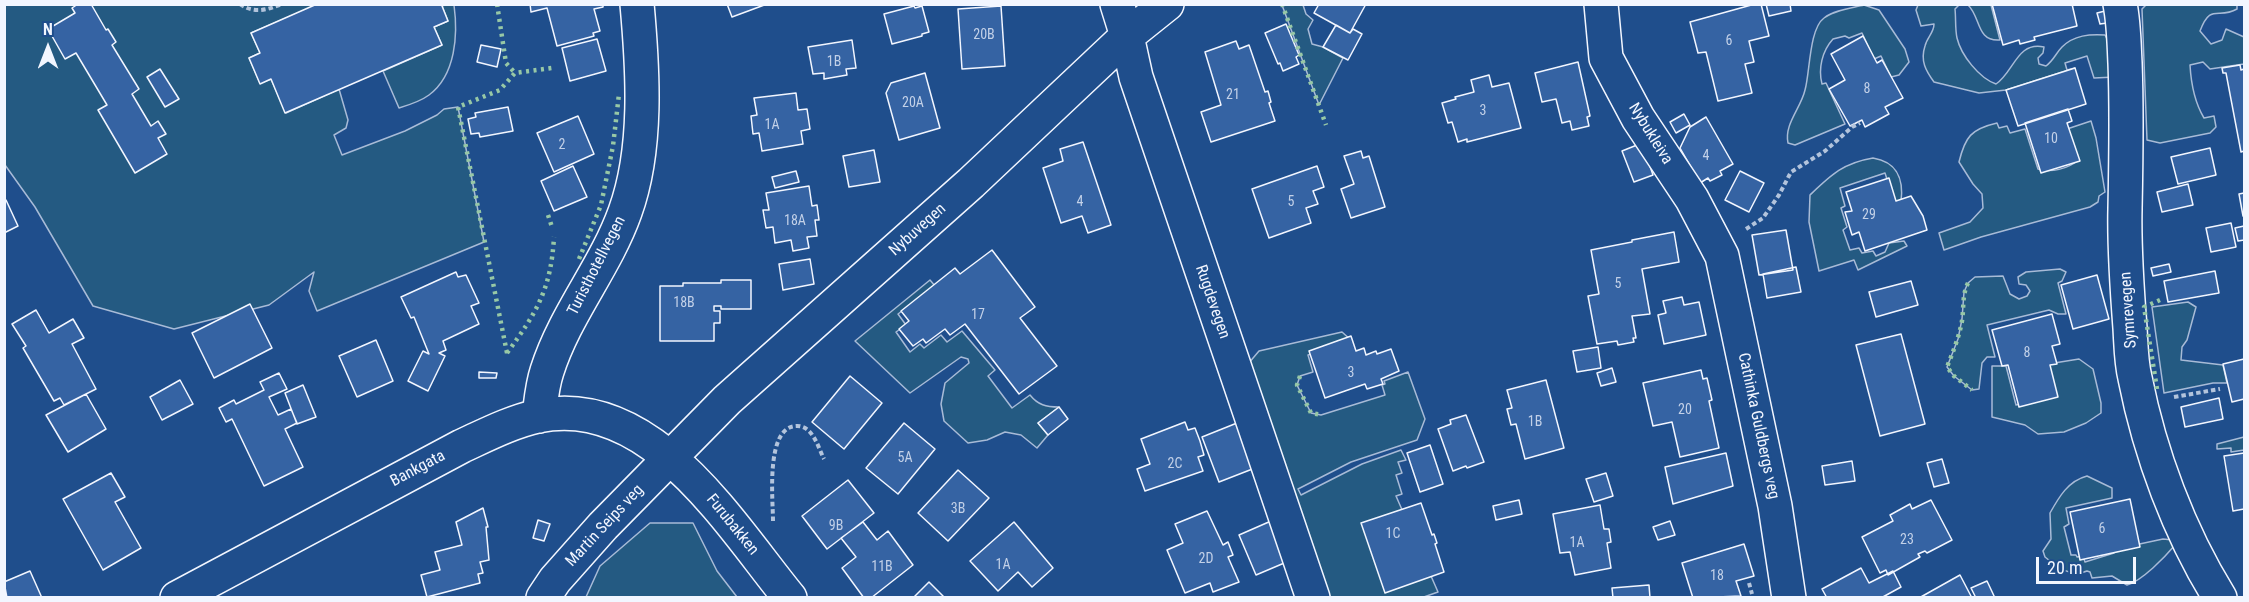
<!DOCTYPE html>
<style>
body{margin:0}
#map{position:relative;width:2249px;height:602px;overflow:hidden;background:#1f4e8c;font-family:"Roboto Condensed",sans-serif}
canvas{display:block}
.frame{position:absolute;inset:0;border:6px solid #f2f6ff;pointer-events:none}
.north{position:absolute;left:18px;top:18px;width:60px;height:60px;-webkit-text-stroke:4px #1f4e8c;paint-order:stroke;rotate:0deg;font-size:16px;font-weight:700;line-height:24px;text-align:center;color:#f2f6ff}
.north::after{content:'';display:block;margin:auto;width:21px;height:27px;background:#f2f6ff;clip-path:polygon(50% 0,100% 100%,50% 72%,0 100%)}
.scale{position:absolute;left:2036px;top:557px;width:100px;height:27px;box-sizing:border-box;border:3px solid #f2f6ff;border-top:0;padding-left:8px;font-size:18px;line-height:21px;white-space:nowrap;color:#f2f6ff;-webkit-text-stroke:4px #1f4e8c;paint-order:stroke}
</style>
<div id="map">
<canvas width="2249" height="602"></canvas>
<div class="frame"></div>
<div class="north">N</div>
<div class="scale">20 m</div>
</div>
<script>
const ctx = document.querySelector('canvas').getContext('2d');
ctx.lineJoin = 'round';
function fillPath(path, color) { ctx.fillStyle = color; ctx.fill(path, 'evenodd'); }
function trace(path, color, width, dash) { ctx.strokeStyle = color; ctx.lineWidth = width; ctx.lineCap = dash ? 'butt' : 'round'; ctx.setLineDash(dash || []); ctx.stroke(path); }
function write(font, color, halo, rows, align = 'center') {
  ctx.font = font + ' "Roboto Condensed",sans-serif'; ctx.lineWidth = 4.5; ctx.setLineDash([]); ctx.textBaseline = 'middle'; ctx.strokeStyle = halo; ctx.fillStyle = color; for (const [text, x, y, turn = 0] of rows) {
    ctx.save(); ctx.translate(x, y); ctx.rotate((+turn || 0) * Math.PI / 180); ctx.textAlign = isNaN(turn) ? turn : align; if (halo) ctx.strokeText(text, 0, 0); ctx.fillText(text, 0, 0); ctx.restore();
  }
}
const green = new Path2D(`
 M2147,4L2237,5V9C2218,20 2211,2 2200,31L2211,44L2222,40L2226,29L2244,37V64L2210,69L2203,62L2190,65C2191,83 2195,103 2204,118L2214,116L2216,127L2210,133L2160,143L2147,140L2142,9Z
 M5,5H317L251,33L260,53L249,58L260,83L271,79L286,113L339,89L348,120L346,128L334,135L342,155L405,131L437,115L444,109L458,107L484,242L317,311L309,291L314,272L269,305L174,329L93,306L35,207L5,165Z
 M445,5H454C458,34 456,75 429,95C421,101 409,105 399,108L383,71L442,45L434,27L448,21L442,6Z
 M1282,5H1303L1306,14L1313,20L1308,29L1312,44L1323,47L1343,58L1319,105Z
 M1864,5L1879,10L1905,49L1909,62L1899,75L1891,77L1881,56L1874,59L1862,33L1849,38L1845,36L1833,39C1822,51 1818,69 1822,84L1826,83L1845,124L1795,145L1788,143C1784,124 1801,108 1805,90C1810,73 1809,29 1824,18C1834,10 1852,8 1864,5Z
 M1918,5H1959L1955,9C1956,18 1955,29 1957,38C1961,55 1979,78 1996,84C2014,72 2017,41 2044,47L2043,53L2038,58L2039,64L2046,66C2054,60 2056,53 2062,47C2074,35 2090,34 2105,35L2110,45L2115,77L2094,78L2087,56L2065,63L2067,70L2075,68L2006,90L1979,93L1934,82C1926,71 1920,61 1925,46C1927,37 1934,33 1934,24L1921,26L1916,10Z
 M1968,5H1991L2000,40C1976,42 1981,17 1968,5Z
 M2091,121L2096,138L2105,192L2099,196L2098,202L2090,207L1981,237L1944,250L1939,233L1970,222L1983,208L1982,194L1973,184L1959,162C1965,137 1971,129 1997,123L1999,128L2007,126L2010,133L2025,129L2038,169C2051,173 2068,169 2078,160L2067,129Z
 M1873,158C1897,162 1904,178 1901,202L1895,204L1885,173L1840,188L1845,206L1841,208L1847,227L1843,230L1850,250L1859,248L1862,253L1873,251L1876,256L1885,252L1889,243L1904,241L1907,246L1858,270L1854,260L1819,271L1809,222L1810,195C1831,175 1843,163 1873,158Z
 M2060,269L2066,272L2062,281L2058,283L2066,314H2058L2049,310L1987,325L1995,357H1987L1982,363L1979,389L1972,390L1954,376L1947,367L1958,339L1962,319L1964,292L1968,283L1975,277L2003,276L2010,294L2019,299L2027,296L2030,291L2026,285L2019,284L2018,277L2026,272Z
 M930,280L935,286L898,314L906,325L896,332L910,352L920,344L924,348L941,335L947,342L962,331L995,370L988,376L1012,408L1030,395C1038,405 1046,407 1059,407L1038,423L1048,435L1037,448L1021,435L1005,432L987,440L968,443L944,421L941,404L945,383L969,363L968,359L961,357L910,393L855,341Z
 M2188,302L2196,307L2187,340L2182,347L2181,360L2223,365L2227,383H2213L2164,393L2152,307Z
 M1342,332L1352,341L1308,355L1313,372L1300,376L1297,385L1311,413L1321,415L1385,395L1382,385L1385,384L1384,381L1408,372L1425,419L1417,440L1351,462L1298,489L1301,495L1362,464L1401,450L1406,460L1398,462L1402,473L1396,475L1402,494L1396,496L1438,592L1421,598L1330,597L1248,364L1259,351Z
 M2079,359L2093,369L2101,403V413L2086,423L2064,432L2038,434L2025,425L1992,417V366H2006L2016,405L2055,395L2048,364Z
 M2244,437V450L2231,452V448L2217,449V444Z
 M2087,476L2112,488V498L2066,508L2069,524L2064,527L2071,555H2076L2077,557L2083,556L2085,562L2114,553L2116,549L2163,539L2173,540L2175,545C2165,557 2142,581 2127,585L2112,576L2092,578L2090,572L2087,571C2071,578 2057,567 2045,557L2043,551L2051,539L2050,513C2059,497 2068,481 2087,476Z
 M650,523H693L717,571L737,597H586L600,566Z`);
fillPath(green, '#245a82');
trace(green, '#a8bbd7', 1.5);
const building = new Path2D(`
 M78,4H91L106,30L108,29L116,42L112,45L139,89L132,94L151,126L158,121L166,134L158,138L167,154L135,173L98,110L107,105L76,53L65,59L48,29L75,13L72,8Z
 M317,4H445L442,6L448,21L434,27L442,45L285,113L271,79L260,84L249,58L260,53L251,33Z
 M530,4H603V7L594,9L600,31L593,33L594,36L557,46L547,8L531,12Z
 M727,4H767L732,17Z
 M1319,4H1366L1350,33L1314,13Z
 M1755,4H1761L1769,36L1749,41L1754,62L1745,64L1752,93L1718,101L1706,52L1698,53L1690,22Z
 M1766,4H1790L1791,11L1769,16Z
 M1992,4H2072L2077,26L2034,37L2035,40L2020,44L2019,40L2003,45Z
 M914,6L915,8L922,6L929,32L922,34V36L892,44L884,14Z
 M1001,6L1005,66L962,69L958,9Z
 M2105,11L2107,23L2100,24L2097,13Z
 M1286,24L1299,55L1296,57L1299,64L1283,71L1280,63L1278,64L1265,33Z
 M1336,25L1350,33L1353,29L1362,34L1348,60L1323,47Z
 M1863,36L1877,63L1882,60L1903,98L1885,107L1889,114L1865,127L1862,120L1850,126L1829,89L1845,80L1831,54Z
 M597,39L606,71L570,81L562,48Z
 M852,40L856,68L846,69L847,75L824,79V73L813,74L808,47Z
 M1236,41L1239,49L1249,45L1265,92L1268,91L1271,102L1269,103L1275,121L1211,142L1201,112L1221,105L1205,52Z
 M481,45L501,49L497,67L477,62Z
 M1578,62L1590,116L1587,117L1589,126L1572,130L1570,121L1562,123L1556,99L1542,102L1535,73Z
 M2240,65L2241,70L2244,69V151L2241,152L2226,73H2223L2222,68Z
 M2075,68L2086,104L2018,126L2006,90Z
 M160,69L179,99L165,107L147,77Z
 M925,73L940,128L899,140L886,93L891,83Z
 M1489,75L1492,87L1509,83L1521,128L1467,142V139L1458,142L1452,122L1448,123L1442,103L1456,99L1455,97L1474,92L1471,80Z
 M796,93L798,110L807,109L810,129L801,131L803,144L762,151L759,133L753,134L751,116L757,115L754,98Z
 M508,107L513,131L480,137L479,133L471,134L468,119L476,117L475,113Z
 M2068,109L2072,121L2067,123L2080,161L2041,173L2025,123Z
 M1684,114L1690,125L1676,133L1670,122Z
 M578,116L594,154L554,172L537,133Z
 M1706,117L1733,164L1720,171L1722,175L1710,181L1708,178L1700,183L1680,148L1690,127Z
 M1083,142L1111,225L1088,233L1082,216L1061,223L1043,168L1063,161L1060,149Z
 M1642,143L1653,175L1634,182L1622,151Z
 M2210,148L2216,175L2178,184L2171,157Z
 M874,150L880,182L849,187L843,156Z
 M1361,151L1363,158L1369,156L1385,207L1351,218L1341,189L1354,184L1344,156Z
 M573,166L587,197L554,211L541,181Z
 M1317,166L1324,187L1313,191L1318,204L1306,208L1311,223L1269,238L1252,189Z
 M796,171L799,182L775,188L772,177Z
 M1740,171L1764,183L1749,212L1725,200Z
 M1889,178L1896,201L1911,196L1923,216L1927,230L1865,251L1859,232L1852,235L1845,212L1852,211L1846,192Z
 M2188,184L2193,205L2162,212L2157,192Z
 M809,186L812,206L817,205L819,220H815L817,236L807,237L809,248L793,251L791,240L775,243L773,227L766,228L763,210H769L766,193Z
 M2244,193V216H2243L2239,194Z
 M6,200L18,226L4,233V201Z
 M2231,223L2236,247L2211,252L2206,228Z
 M2244,226V240L2238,241L2235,228Z
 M1786,230L1793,270L1759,275L1752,235Z
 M1674,232L1679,262L1642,269L1650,314L1632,316L1636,338H1633L1634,342L1618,345L1617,341L1597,344L1588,296L1599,294L1591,250L1632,242V240Z
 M992,250L1035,307L1020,318L1057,366L1019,394L965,324L950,335L945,329L926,343L923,339L913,346L899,329L909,321L901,311L955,268L960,274Z
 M810,259L814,284L783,290L779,264Z
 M2169,264L2171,272L2153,276L2151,268Z
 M1796,267L1801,292L1767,298L1763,274Z
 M2215,271L2219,293L2168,302L2164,281Z
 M456,272L458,277L466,275L479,303L471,306L479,324L443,341L446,350L439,353L445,356L428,391L408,381L423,351L429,354L414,317L411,318L401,297Z
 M2097,275L2109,319L2073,329L2061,285Z
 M721,280H751V309H721V306H714V311H720V323H714V341H660V286H683V283H721Z
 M1911,281L1918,305L1876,317L1869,292Z
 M1682,297L1684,305L1699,302L1706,335L1664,344L1658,315L1666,313L1663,301Z
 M250,304L272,348L214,378L192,333Z
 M36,310L49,333L73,319L84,338L72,344L96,389L64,405L60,398L54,401L23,348L26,346L12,324Z
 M2052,314L2060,344L2052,346L2057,364L2050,365L2058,397L2019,407L2008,365L2002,366L1992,330Z
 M1901,334L1925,424L1880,436L1856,345Z
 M1351,336L1356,351L1364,348L1366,355L1376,351L1377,354L1391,349L1399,371L1381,379L1383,384L1367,389L1365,384L1325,398L1309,351Z
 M376,340L393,381L357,397L339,356Z
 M1598,347L1601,368L1577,372L1573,351Z
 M2244,359V399L2232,402L2223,364Z
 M1612,368L1616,382L1601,386L1597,373Z
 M1701,370L1703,379L1707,378L1712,400L1709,401L1719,448L1680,457L1672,422L1653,426L1643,383Z
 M479,372L497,373L496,378H479Z
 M279,373L287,389L269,397L278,415L291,409L297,423L285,429L303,467L264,486L232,419L226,422L219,408L234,400L236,404L264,390L260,382Z
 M850,376L882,403L844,449L812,422Z
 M180,380L193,404L162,420L150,397Z
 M1546,380L1564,448L1525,459L1516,424L1511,425L1507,409L1512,408L1507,390Z
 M303,385L316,417L297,424L285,393Z
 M86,394L106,429L68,452L46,415Z
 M2219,398L2223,419L2185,427L2181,407Z
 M1059,407L1068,419L1048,435L1038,423Z
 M1466,415L1484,462L1467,468L1466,466L1453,471L1438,429L1451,424L1450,420Z
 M1185,422L1188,430L1195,428L1200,441L1204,455L1198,457L1203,471L1145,491L1137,469L1150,464L1141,439Z
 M904,423L935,449L898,494L866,468Z
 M1237,423L1255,468L1219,482L1202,437Z
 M1430,445L1443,484L1420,492L1407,453Z
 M1726,453L1733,486L1673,504L1665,467Z
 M2244,453V509L2233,511L2224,456Z
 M1942,459L1949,483L1934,487L1927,463Z
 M1852,461L1855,481L1825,485L1822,466Z
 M958,470L989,498L948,541L918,513Z
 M111,473L125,497L115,502L141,548L103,570L63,499Z
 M1606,473L1613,496L1594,502L1586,479Z
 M848,480L874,513L827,549L802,516Z
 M2130,499L2140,547L2080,560L2070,512Z
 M1519,500L1522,514L1496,520L1493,506Z
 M1931,500L1952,540L1927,553L1925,551L1918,554L1920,557L1888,575L1886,570L1880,573L1862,537L1893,521L1890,515L1910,504L1912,509Z
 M1421,503L1432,535L1434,534L1437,543L1435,544L1444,572L1385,593L1361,523Z
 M1600,505L1604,529H1609L1611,542L1607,543L1611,568L1575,575L1570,552L1560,553L1553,514Z
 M483,508L488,527H486L489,560L480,562L483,573L478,574L480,583L427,597L421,575L440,570L435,552L462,545L456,522Z
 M1207,511L1223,545L1228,542L1233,555L1228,557L1239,582L1213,592L1210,583L1185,593L1167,550L1183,543L1175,524Z
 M538,520L550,524L544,541L533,538Z
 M1271,521L1289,561L1256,575L1239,535Z
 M1670,521L1675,535L1658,540L1653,527Z
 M863,522L877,540L888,531L913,565L871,598H864L842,568L856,557L841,538Z
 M1014,522L1053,568L1032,587L1018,572L998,591L970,561Z
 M1744,544L1754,576L1736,581L1741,596L1693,598L1682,563Z
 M1861,568L1869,583L1893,571L1901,587L1881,598H1827L1822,589Z
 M30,571L42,598H7L4,582Z
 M1960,575L1972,598H1919Z
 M1987,581L1995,598H1976L1971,588Z
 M929,582L945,598H913Z
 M1649,585L1650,598H1613L1612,588Z`);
fillPath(building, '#3563a3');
trace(building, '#f2f6ff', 1.5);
const minor = new Path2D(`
 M1117,4L1127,36L1136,77L1313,598
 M1601,4L1606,58L1638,118L1692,199L1722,256L1775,506L1789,598
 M2120,4C2124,24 2124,44 2125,63C2127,112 2126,161 2125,209C2124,249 2127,289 2130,328C2131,344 2131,362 2135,378C2150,454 2179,532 2220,598
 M539,416C541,401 542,386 547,371C565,314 605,268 625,212C648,149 643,70 637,4
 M177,598L462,446C486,435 511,422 538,416C651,392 730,525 790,598
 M543,598L555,580L603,526L727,400L971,183L1127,36L1167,4`);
trace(minor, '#f2f6ff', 36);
trace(new Path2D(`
 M240,4C254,14 267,10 282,4
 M1746,229L1763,218L1779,195L1791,172L1825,151L1852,127L1860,123
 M2174,397L2220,389
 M773,521C773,499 765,426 797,426C813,426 818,447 824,459
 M1749,583L1752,594`), '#b3c4dc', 4, [4.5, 3]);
trace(minor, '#1f4e8c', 33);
trace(new Path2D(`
 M497,4L506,63L515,73
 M1282,4L1326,125
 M548,215L552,227
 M579,259L601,205L613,146L619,94
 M1968,283C1962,295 1964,307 1962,321C1959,337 1953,352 1947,367L1954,376L1972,390
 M507,353L458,107L500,90L515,73L552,68
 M507,353C537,312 551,289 554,237
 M1300,376L1297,385L1311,413L1322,415
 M2157,389L2144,307L2160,300`), '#97c8a6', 4.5, [3, 4.5]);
write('14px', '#c3d1e8', null, [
 ["20B",984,35],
 ["6",1729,41],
 ["1B",834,62],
 ["8",1867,89],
 ["21",1233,95],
 ["20A",913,103],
 ["3",1483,111],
 ["1A",772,125],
 ["10",2051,139],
 ["2",562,145],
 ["4",1706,156],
 ["4",1080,202],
 ["5",1291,202],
 ["29",1869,215],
 ["18A",795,221],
 ["5",1618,284],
 ["18B",684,303],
 ["17",978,315],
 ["8",2027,353],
 ["3",1351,373],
 ["20",1685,410],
 ["1B",1535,422],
 ["5A",905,458],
 ["2C",1175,464],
 ["3B",958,509],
 ["9B",836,526],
 ["6",2102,529],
 ["1C",1393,534],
 ["23",1907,540],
 ["1A",1577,543],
 ["2D",1206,559],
 ["1A",1003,565],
 ["11B",882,567],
 ["18",1717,576]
]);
write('16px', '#f2f6ff', '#1f4e8c', [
 ["Nybukleiva",1650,134,58],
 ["Nybuvegen",918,230,-42],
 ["Turisthotellvegen",597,266,-63],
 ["Rugdevegen",1212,302,71],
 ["Symrevegen",2129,310,-94],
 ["Cathinka Guldbergs veg",1758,426,78],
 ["Bankgata",418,469,-28],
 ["Furubakken",732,525,51],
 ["Martin Seips veg",605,526,-47]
]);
</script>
